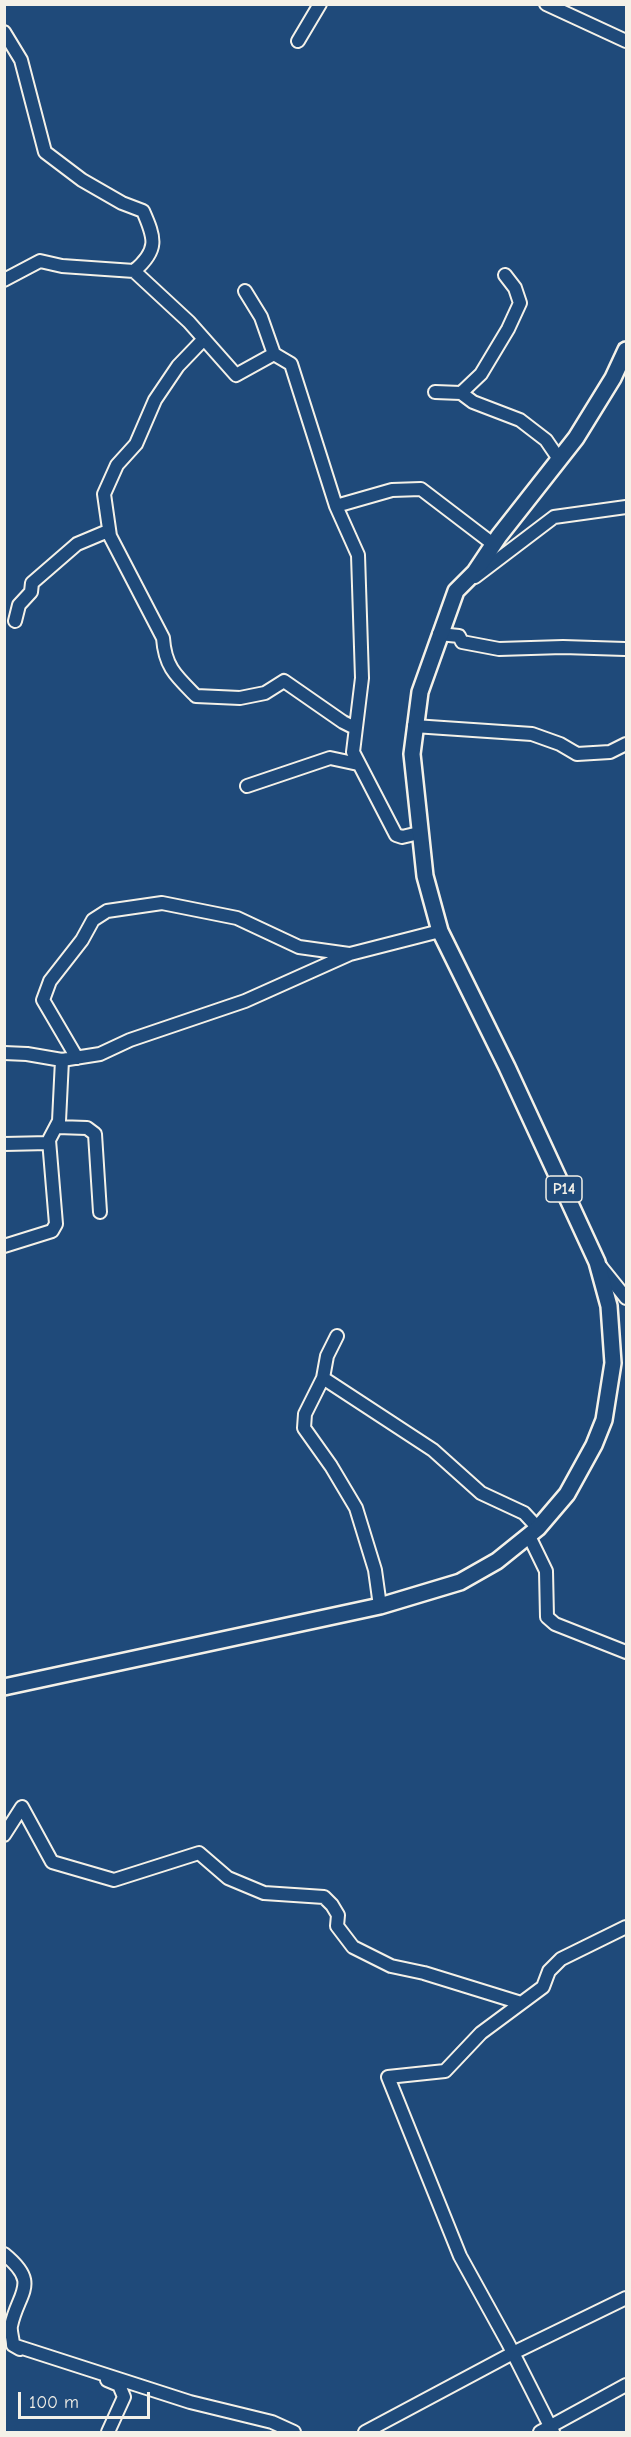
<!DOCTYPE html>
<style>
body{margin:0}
#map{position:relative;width:631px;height:2437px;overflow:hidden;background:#1f4a7a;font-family:"Comic Neue",sans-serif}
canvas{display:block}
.frame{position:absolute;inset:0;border:6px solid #f4f1e8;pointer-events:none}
.scale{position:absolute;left:18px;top:2392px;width:132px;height:27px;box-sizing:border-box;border:3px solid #f4f1e8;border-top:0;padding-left:8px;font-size:18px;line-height:21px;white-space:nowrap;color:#f4f1e8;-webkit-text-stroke:4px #1f4a7a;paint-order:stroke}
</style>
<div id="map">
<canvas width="631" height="2437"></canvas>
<div class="frame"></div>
<div class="scale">100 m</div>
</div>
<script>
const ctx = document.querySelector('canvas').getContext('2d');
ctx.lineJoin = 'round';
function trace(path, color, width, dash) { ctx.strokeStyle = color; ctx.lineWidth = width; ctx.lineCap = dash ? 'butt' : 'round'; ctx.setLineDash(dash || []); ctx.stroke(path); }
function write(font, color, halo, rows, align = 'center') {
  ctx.font = font + ' "Comic Neue",sans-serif'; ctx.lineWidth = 4.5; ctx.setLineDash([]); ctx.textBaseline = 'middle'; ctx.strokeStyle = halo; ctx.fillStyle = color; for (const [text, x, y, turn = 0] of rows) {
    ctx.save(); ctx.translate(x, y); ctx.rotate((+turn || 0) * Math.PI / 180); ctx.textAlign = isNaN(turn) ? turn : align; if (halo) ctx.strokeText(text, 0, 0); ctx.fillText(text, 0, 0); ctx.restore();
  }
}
const minor = new Path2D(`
 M546,4L626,41
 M4,32L21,60L45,152L82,180L122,203L143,211C155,238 159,250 134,271
 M298,41L320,4
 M4,280L40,261L62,266L134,271L189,322L236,375L274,354L291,364L336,506L358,555L362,678L353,752L396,835L402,837L419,833
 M245,291L261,317L274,354
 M203,340L178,366L155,400L136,444L117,465L104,494L110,536L163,638C165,667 176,676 196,696L240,698L265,693L284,681L343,722L355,728
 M435,392L461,393L473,402L520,420L546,440L559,459
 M461,393L481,374L508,329L520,303L515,288L505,275
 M336,506L392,490L421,489L493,544
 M475,577L554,517L626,507
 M15,621L19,605L31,592L32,583L77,544L108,531
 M439,634L459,636L462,642L499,649L563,647L625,649
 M414,726L532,734L560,744L577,754L610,752L626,744
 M247,786L330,758L358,764
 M4,1053L27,1054L62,1060L100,1054L130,1040L245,1001L350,954L440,931
 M77,1058L43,1000L50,981L82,940L93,920L107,911L162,903L237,918L299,947L349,954
 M57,1127L87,1128L95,1134L100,1212
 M4,1144L49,1143
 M4,1246L52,1231L56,1224L49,1140L59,1121L62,1060
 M601,1267L626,1298
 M337,1336L327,1356L323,1378L305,1414L304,1428L331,1466L356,1508L375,1570L380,1606
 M323,1378L433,1450L481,1493L524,1513L538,1528
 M529,1536L546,1571L547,1617L555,1624L626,1652
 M4,1835L22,1807L52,1862L114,1880L199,1853L228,1878L264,1893L324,1897L332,1905L338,1915L337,1926L353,1947L391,1966L424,1973L521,2003
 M4,2254C41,2284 18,2292 11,2326C10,2331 13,2339 13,2345L20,2349
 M13,2345L190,2402L272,2422L294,2432
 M107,2380L119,2385L124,2397L108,2432
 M365,2432L513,2353L626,2298
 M540,2432L626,2385
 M553,2432L508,2343L460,2256L388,2077L445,2071L481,2033L543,1987L549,1971L561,1959L626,1927`);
const major = new Path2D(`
 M4,1687L380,1606L460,1582L497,1561L538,1528L567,1494L594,1445L604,1420L613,1363L609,1306L597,1262L507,1067L440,931L425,876L412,754L420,692L456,591L475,572L499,536L576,438L613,378L626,350`);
trace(minor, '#f4f1e8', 16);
trace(major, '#f4f1e8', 20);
trace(minor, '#1f4a7a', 12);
trace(major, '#1f4a7a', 15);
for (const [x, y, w] of [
 [564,1189,36]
]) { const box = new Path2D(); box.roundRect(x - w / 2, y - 13, w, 26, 4.5); ctx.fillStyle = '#1f4a7a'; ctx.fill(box); trace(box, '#f4f1e8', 1.5); }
write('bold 16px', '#f4f1e8', null, [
 ["P14",564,1189]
]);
</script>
